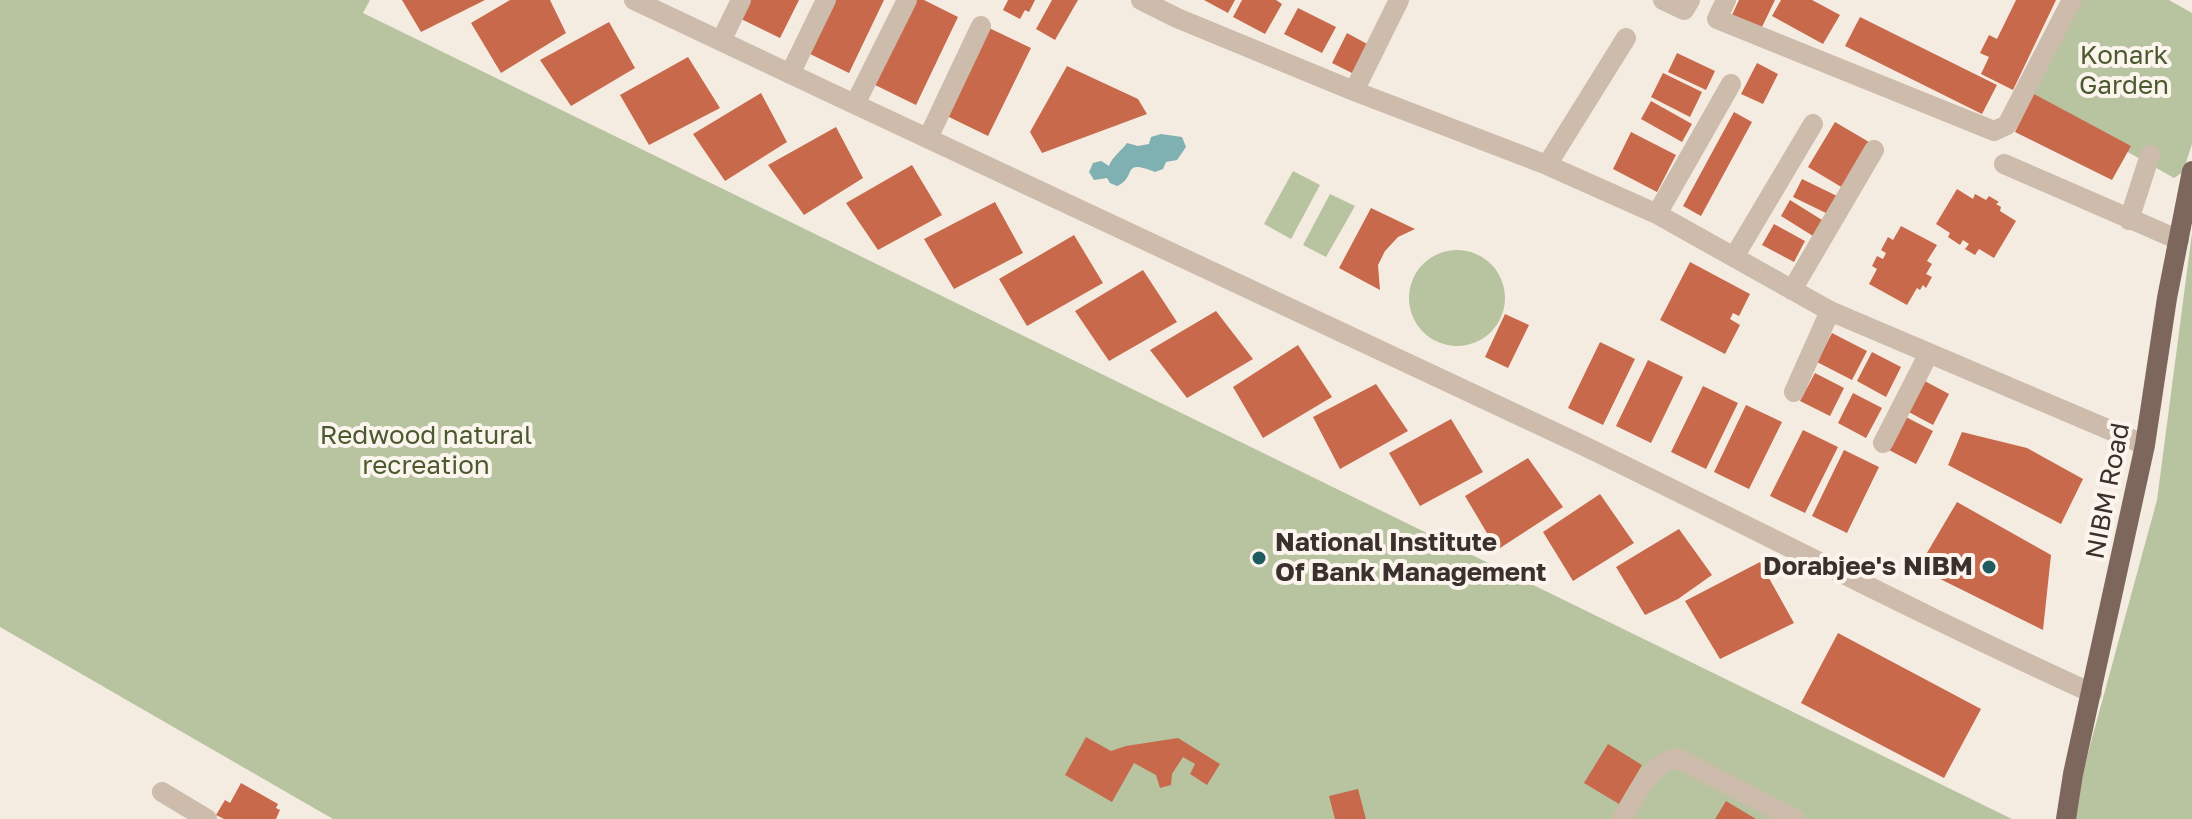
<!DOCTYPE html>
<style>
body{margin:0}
canvas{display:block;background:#f4ebe1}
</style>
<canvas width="2192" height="819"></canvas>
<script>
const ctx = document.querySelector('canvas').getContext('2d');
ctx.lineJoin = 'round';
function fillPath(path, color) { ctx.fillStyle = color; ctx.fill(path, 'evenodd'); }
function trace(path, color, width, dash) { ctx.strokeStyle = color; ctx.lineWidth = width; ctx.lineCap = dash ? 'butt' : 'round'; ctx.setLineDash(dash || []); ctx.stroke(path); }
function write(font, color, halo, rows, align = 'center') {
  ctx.font = font + ' "Golos Text",sans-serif'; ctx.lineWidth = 8; ctx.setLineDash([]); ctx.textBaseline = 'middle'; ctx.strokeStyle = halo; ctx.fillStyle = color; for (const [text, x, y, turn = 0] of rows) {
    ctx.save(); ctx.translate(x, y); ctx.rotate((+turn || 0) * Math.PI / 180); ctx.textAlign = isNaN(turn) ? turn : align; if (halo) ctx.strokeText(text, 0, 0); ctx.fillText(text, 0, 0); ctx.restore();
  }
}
fillPath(new Path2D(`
 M0,0H370L363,13L2012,819H333L0,627Z
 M2073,0H2169L2192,13V144L2183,172L2174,178L2030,97Z
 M1293,171L1320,185L1291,239L1264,224Z
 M1330,194L1355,206L1326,257L1303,245Z
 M2192,233V819H2070L2157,500Z
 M1409 298a48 48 0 1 1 96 0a48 48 0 1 1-96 0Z`), '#b8c4a0');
fillPath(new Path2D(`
 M1161,134L1182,137L1186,147L1177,160L1166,162L1163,169L1155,172C1120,158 1138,177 1117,186L1110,183L1107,178L1094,180L1089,172L1093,163L1101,161L1109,166C1112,157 1121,151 1127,143L1138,146L1149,144L1151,137Z`), '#7fb0b2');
fillPath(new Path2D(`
 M402,0H485L421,32Z
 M510,0H550L566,33L501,73L471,23Z
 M746,0H799L780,38L737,17Z
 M831,0H884L849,73L806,52Z
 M913,0H924L958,17L916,105L873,84Z
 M1008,0H1035L1029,12L1025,10L1020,19L1003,10Z
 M1052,0H1078L1055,40L1036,29Z
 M1204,0H1235L1228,13Z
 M1242,0H1276L1282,4L1265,34L1233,17Z
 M1739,0H1775L1761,29L1732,15Z
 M1781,0H1812L1840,15L1823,44L1772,16Z
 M2016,0H2056L2013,90L1981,74L1989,57L1980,53L1989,35L1997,39Z
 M1298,8L1336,27L1322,53L1284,34Z
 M1860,17L1997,85L1982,114L1845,46Z
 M609,22L635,68L571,106L540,60Z
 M987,27L1031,48L988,136L945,115Z
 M1347,33L1369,45L1354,74L1332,63Z
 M1677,53L1715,71L1706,90L1668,72Z
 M688,57L720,108L649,145L620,95Z
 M1757,63L1778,74L1763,104L1741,94Z
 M1067,66L1138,99L1147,114L1042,153L1030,132Z
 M1663,73L1702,92L1690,117L1651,97Z
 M761,93L787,142L725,181L693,134Z
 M2034,94L2131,146L2112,180L2015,132Z
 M1651,101L1692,124L1682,142L1641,119Z
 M1734,112L1752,122L1701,216L1683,206Z
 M1835,122L1869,142L1843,188L1808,167Z
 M836,127L863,178L804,215L768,165Z
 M1631,132L1676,155L1657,192L1613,169Z
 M912,165L942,215L878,250L846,203Z
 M1802,179L1837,196L1828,214L1793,197Z
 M1957,189L1973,199L1975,194L1986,200L1989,196L1999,202L1996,204L2001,207L2000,211L2016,221L1994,258L1979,249L1975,255L1965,249L1969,244L1963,240L1960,245L1948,237L1950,233L1936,224Z
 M1790,200L1822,220L1813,236L1781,216Z
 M995,202L1023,253L954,289L924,239Z
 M1371,208L1415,229L1398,237L1385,251L1378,265L1380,290L1339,268Z
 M1774,224L1805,241L1794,262L1762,245Z
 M1901,226L1937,245L1927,261L1932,264L1926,274L1932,277L1926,288L1923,285L1920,290L1917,288L1907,305L1869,284L1877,269L1872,266L1877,256L1883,259L1886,253L1881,250L1888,237L1893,240Z
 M1074,235L1103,283L1027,326L999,279Z
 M1690,262L1750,294L1739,316L1733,313L1730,319L1740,325L1725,354L1660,320Z
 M1143,270L1177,322L1109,361L1075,311Z
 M1216,311L1253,359L1187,398L1150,350Z
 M1505,314L1529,325L1508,368L1485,357Z
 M1832,333L1867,351L1852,380L1817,362Z
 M1600,342L1635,359L1603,425L1568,408Z
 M1298,345L1332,397L1263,438L1233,387Z
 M1872,352L1901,367L1886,397L1857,381Z
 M1648,360L1683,377L1651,443L1616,426Z
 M1815,373L1844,388L1830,416L1800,401Z
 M1921,379L1949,394L1933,425L1905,410Z
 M1376,384L1408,431L1340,469L1313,417Z
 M1703,386L1738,403L1706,469L1671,452Z
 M1853,393L1882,408L1866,438L1838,423Z
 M1746,405L1782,422L1749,489L1714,472Z
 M1906,417L1933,431L1916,464L1889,450Z
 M1451,419L1483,472L1420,506L1389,453Z
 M1803,430L1838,447L1805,513L1770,496Z
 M1962,432L2027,448L2083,479L2061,524L1948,465Z
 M1844,450L1879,467L1847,533L1812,516Z
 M1528,458L1563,507L1497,550L1465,496Z
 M1600,494L1634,543L1573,581L1543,532Z
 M1957,502L2051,555L2043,630L1918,568Z
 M1679,529L1712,575L1678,599L1645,615L1616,567Z
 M1760,562L1794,623L1720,659L1685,601Z
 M1838,633L1981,709L1944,778L1801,703Z
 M1086,737L1111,751L1126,746L1178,738L1220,764L1207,785L1190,774L1195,764L1183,757L1172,774L1171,785L1160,788L1156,775L1134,763L1112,802L1065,775Z
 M1608,744L1642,765L1619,804L1584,783Z
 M241,783L278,804L276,808L280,810L276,819H224L216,815L225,800L230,803Z
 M1358,789L1366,819H1335L1329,796Z
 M1726,801L1756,819H1715Z`), '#c8694b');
trace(new Path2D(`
 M634,0C949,150 1266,295 1582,445C1752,527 1920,615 2092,693
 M1141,0L1177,18L1354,91L1547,165L1657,214L1830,311L2145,445
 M1663,0L1684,10L1690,0
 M1726,0L1717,19L1994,131L2007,125L2072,0
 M721,41L741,0
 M790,74L826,0
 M1354,91L1399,0
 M855,104L907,0
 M928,138L981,26
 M2004,164L2179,240
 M1547,165L1626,38
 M1657,214L1731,84
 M2129,220L2150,155
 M1734,257L1813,124
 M1792,290L1874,150
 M1794,392L1830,311
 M1883,443L1929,353
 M162,792L207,819
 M1622,819C1637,795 1648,764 1677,758L1795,819`), '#cdbbac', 20);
trace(new Path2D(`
 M2066,819L2073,774L2145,445L2167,298L2192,171`), '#7d675c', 20);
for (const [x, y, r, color] of [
 [1259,558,8,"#1f5a5e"],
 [1989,567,8,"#1f5a5e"]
]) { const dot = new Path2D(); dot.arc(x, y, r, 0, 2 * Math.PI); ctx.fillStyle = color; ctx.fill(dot); trace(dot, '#fbf5ee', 3); }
write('26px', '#4a5a2e', '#fbf5ee', [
 ["Konark",2124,56],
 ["Garden",2124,86],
 ["Redwood natural",426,436],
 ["recreation",426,466]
]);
write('26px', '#3b302b', '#fbf5ee', [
 ["NIBM Road",2108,491,-79]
]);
write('bold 26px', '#3b302b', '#fbf5ee', [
 ["National Institute",1275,543],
 ["Of Bank Management",1275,573],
 ["Dorabjee's NIBM",1973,567,"right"]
], 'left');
</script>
